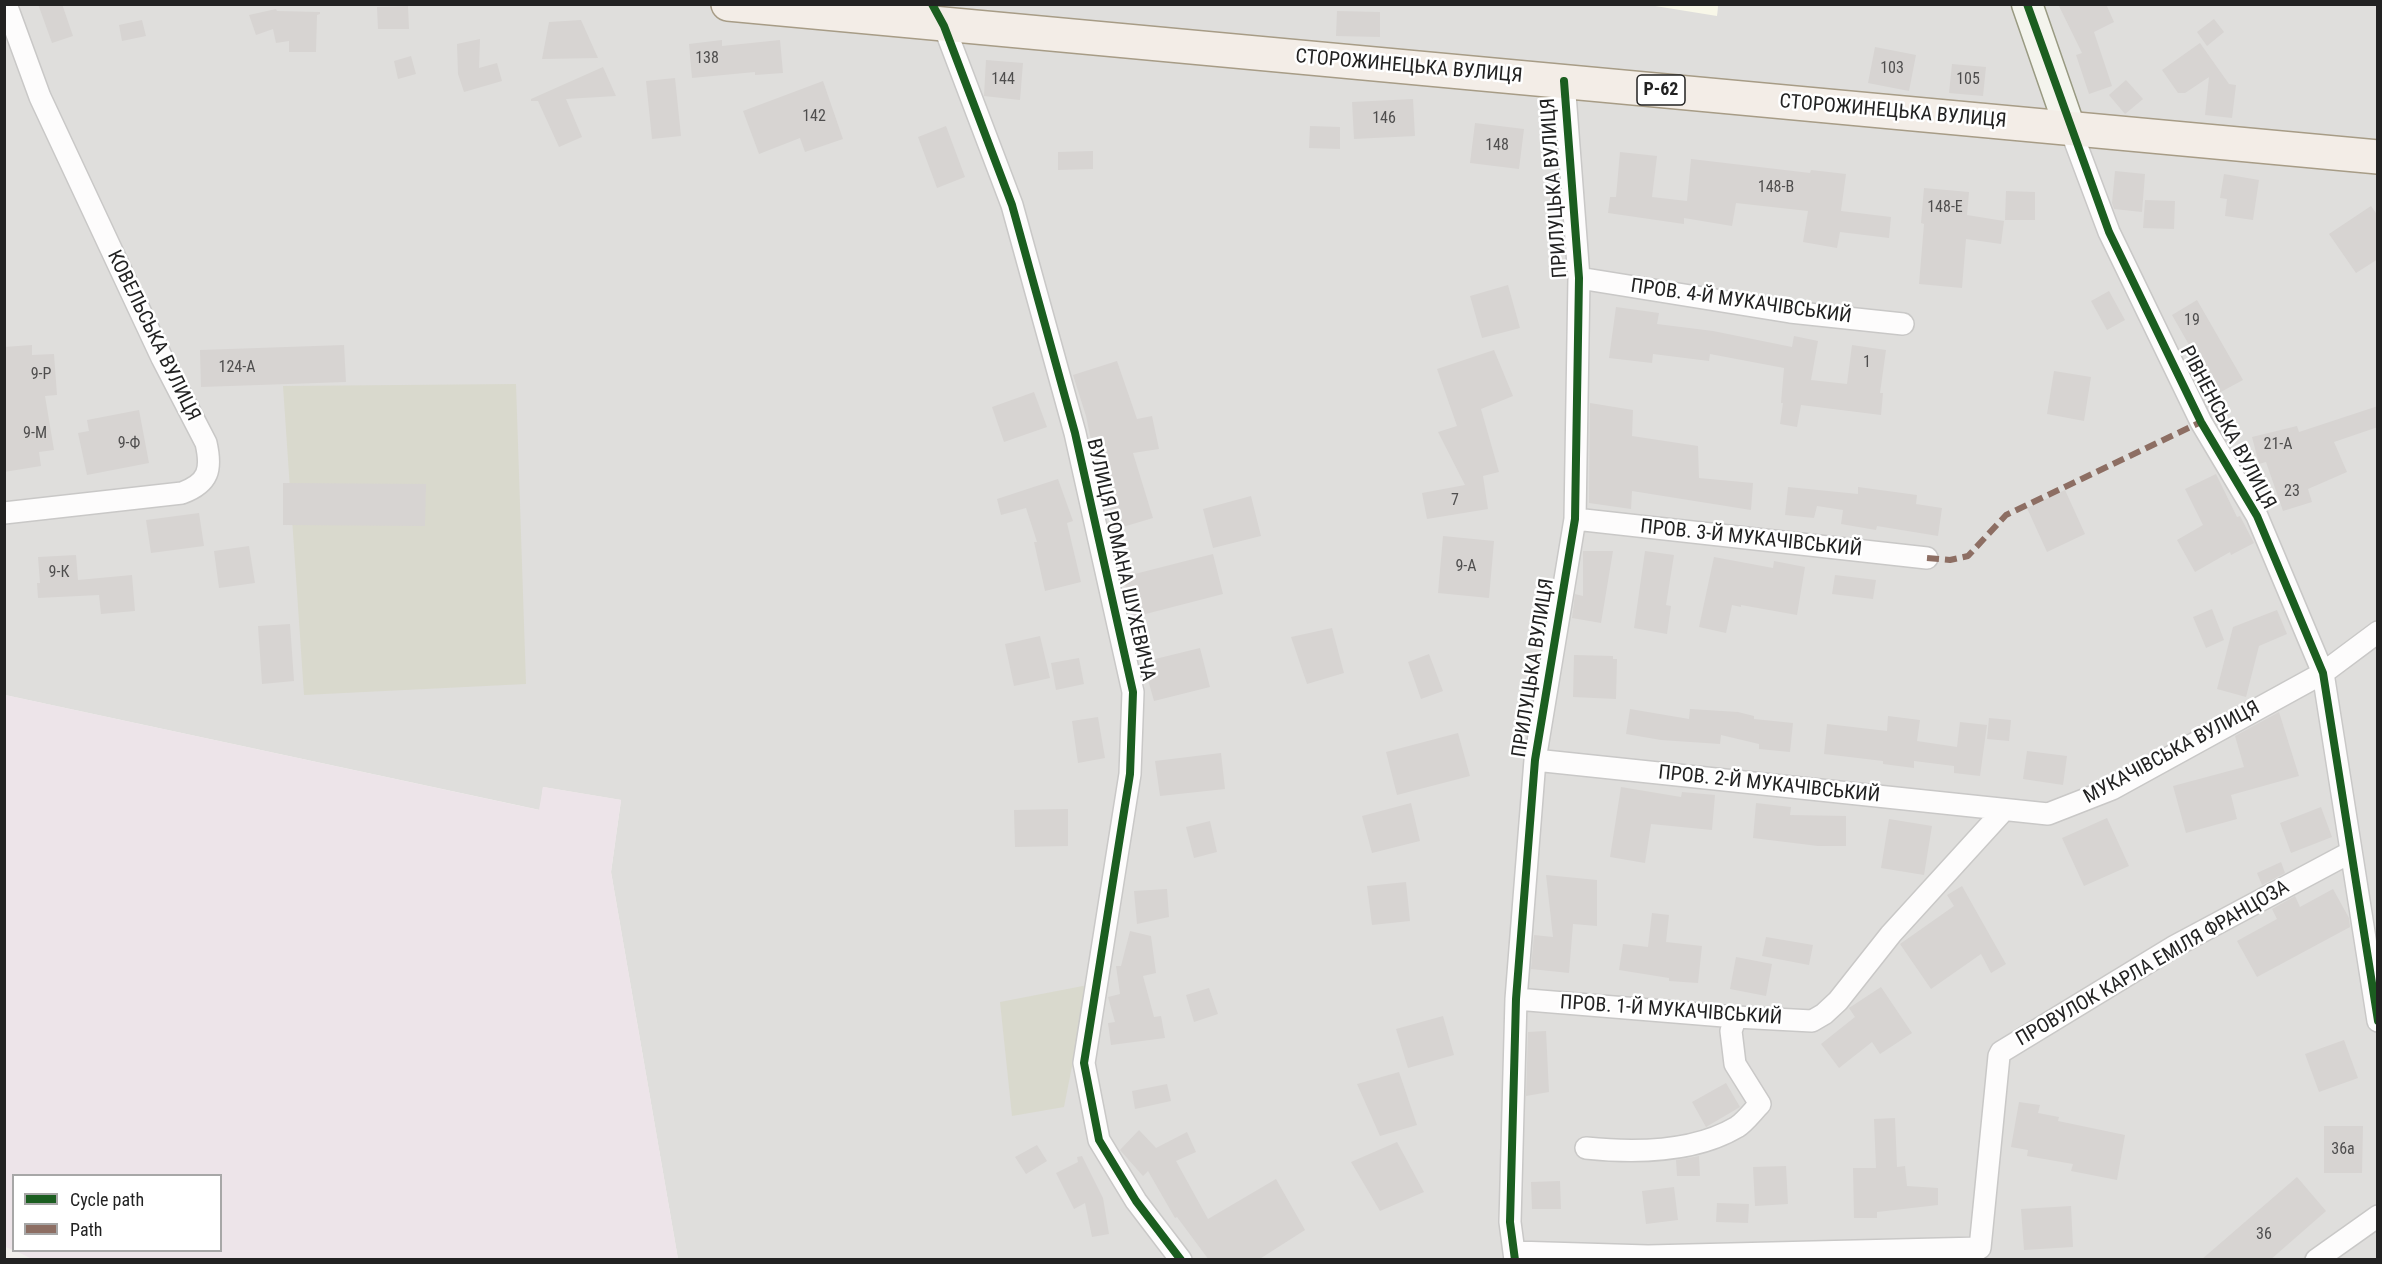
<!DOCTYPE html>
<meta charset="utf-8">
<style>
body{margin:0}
#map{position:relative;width:2382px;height:1264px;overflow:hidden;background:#f0eeeb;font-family:"Roboto Condensed",sans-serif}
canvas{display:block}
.frame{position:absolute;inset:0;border:6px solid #222;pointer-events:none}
.legend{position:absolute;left:12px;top:1174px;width:210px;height:78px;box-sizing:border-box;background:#fff;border:2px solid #a7a7a7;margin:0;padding:8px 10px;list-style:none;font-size:18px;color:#222}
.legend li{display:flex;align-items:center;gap:12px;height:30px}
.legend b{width:30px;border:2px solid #a7a7a7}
</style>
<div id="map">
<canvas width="2382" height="1264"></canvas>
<div class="frame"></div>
<ul class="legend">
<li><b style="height:8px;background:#1b5e20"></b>Cycle path</li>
<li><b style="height:8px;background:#8d6e63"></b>Path</li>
</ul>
</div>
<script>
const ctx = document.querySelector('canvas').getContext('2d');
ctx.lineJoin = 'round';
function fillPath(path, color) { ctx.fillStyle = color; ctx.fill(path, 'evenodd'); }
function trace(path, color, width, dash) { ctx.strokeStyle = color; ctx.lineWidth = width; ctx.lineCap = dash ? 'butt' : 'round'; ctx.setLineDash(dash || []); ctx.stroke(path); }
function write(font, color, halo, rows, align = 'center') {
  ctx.font = font + ' "Roboto Condensed",sans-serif'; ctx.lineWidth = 5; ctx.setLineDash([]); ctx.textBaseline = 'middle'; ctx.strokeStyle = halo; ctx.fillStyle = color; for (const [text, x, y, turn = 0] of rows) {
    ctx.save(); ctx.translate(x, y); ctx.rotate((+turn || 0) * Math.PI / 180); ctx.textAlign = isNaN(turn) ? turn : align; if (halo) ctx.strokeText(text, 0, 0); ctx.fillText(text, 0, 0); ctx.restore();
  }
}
fillPath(new Path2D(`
 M1649,4L1717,15L1718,4L2377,5V1259H678L611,872L621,800L543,787L540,810L5,695V5Z`), '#dfdedc');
fillPath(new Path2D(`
 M5,695L539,810L543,787L621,800L611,872L678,1259L34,1260L14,1250H220V1176H14V1250L5,1247Z`), '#ede4e9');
fillPath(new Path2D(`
 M1649,5H1718L1717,16Z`), '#f8f7e8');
fillPath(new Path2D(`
 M516,384L526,684L304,695L283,386Z
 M1088,985L1064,1107L1012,1116L1000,1002Z`), '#d9d9cd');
fillPath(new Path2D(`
 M38,4H62L73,36L52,43Z
 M2058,4H2106L2114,22L2094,32L2112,86L2089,94L2076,55L2082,53Z
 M408,6L409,29H378L377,7Z
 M276,9L277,11L320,12V14L317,15L316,52H289V41L276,43L273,29L256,35L249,15Z
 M1337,11L1380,12V37L1336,36Z
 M2214,19L2224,32L2207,46L2197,32Z
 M142,20L146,36L122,41L119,25Z
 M581,20L598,58L542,59L549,22Z
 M480,39L479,68L497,63L502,81L464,92L458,74L457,44Z
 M722,40V46L780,40L783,73L755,75V72L692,78L689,44Z
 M2200,43L2229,84L2236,85L2232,118L2205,115L2209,77L2185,93H2178L2162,70Z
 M1875,47L1916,55L1909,91L1868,83Z
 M411,56L416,74L398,79L394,61Z
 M986,60L1023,63L1020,100L984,96Z
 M1952,64L1986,67L1983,96L1949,93Z
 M603,67L616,96L566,99L582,137L559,147L538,101H531V99Z
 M675,78L681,136L652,139L646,81Z
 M2126,80L2143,99L2125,114L2109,95Z
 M823,81L843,139L805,152L800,138L759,154L743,111Z
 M1413,99L1415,136L1354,139L1352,102Z
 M1475,123L1524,129L1519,169L1470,163Z
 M946,126L965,177L937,188L918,137Z
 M1310,126L1340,127V149L1309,148Z
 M1093,151V169L1058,170V152Z
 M1620,152L1657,156L1652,197L1687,201L1691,159L1810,173L1811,170L1846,174L1841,211L1891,217L1889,238L1840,232L1837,248L1803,242L1808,211L1736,203L1732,226L1684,218V224L1608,213L1610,197H1616Z
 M2115,171L2145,174L2142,212L2114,209L2112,203Z
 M2224,174L2259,180L2253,220L2225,216L2227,199L2220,198Z
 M1924,188L1969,192L1967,215L2004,221L2001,244L1966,239L1962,288L1919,284L1924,224L1921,223Z
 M2006,191L2035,192V220H2005Z
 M2145,200L2175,201L2174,229L2143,228Z
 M2371,206L2378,216V259L2356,273L2329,234Z
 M1508,285L1520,328L1482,338L1470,296Z
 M2109,291L2125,320L2107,330L2091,301Z
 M2197,300L2243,380L2217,394L2172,315Z
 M1616,307L1659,313L1657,324L1713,331L1792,347L1794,336L1818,341L1811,380L1847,384L1852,345L1886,350L1880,393H1883L1881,415L1801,405L1797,427L1780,424L1783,403H1781L1784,368L1710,354L1709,361L1653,354L1652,363L1609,358Z
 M32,345V355L54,354L57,395L45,396L54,450L39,452L41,466L4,472V347Z
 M344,345L346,382L201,387L200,350Z
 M1494,350L1513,396L1481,409L1499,472L1483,476L1488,509L1427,519L1422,493L1465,485L1438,432L1457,426L1437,369Z
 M1117,361L1137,419L1152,416L1159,449L1133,453L1153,518L1116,529L1095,460L1086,416L1073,375Z
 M2054,371L2091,377L2084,421L2047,414Z
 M1034,392L1047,427L1004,442L992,407Z
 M1590,403L1633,410L1632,436L1698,446L1699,478L1753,483L1751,510L1632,491L1631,509L1589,503Z
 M2378,406V427L2334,442L2347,472L2308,489L2312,502L2283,511L2266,462L2259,464L2252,437L2297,426L2299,432Z
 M139,410L149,463L87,475L78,433L89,431L87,420Z
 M2216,474L2237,517L2240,516L2254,543L2231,555L2230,552L2195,572L2177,540L2203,525L2185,489Z
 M1058,479L1073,521L1067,523L1081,582L1045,591L1034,542H1037L1026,508L1001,515L997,499Z
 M283,483L426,484L425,526L283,525Z
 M1788,487L1858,494V487L1917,495L1916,504L1942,508L1938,536L1877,526L1876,530L1841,524L1843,510L1817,506L1814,518L1785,515Z
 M2065,490L2085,534L2047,552L2027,508Z
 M1251,496L1261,536L1213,548L1203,509Z
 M199,513L204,546L151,553L146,520Z
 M1443,536L1494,541L1489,598L1438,593Z
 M249,546L255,583L219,588L214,551Z
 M1583,551H1613L1601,623L1572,618L1575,594L1583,596Z
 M1645,551L1674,555L1666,605L1671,606L1667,634L1634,628Z
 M1213,554L1223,594L1134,617L1123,577Z
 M76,555L78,580L132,575L135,611L101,614L99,595L38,598L37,583H40L38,557Z
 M1714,557L1773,568L1774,561L1805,567L1797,615L1741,605V607L1732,605L1726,633L1699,627Z
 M1835,575L1876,580L1873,599L1832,594Z
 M2212,609L2224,640L2206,648L2193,617Z
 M2277,610L2287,634L2259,646L2246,697L2217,689L2233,627Z
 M290,624L294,681L262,684L258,626Z
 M1332,628L1344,673L1307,684L1291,637Z
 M1040,636L1050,678L1014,686L1005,644Z
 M1200,648L1210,687L1154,701L1143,662Z
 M1429,654L1443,691L1421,699L1408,662Z
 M1574,655L1613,656V659H1617L1616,699L1573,697Z
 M1079,658L1084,684L1056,690L1051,663Z
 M1630,709L1689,719L1690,709L1738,712L1754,716V719L1793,723L1790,752L1759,749V744L1721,735L1720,744L1661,740L1626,734Z
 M2279,712L2299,776L2231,795L2237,819L2186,833L2173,786L2244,767L2235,736Z
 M1888,716L1920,720L1917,741L1957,747L1960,722L1987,725L1980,776L1954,773V766L1914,761V768L1883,764V761L1824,754L1827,724L1887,731Z
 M1098,717L1105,758L1078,763L1072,721Z
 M1989,718L2011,720L2009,741L1987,739Z
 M1458,733L1470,776L1397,795L1386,752Z
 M2027,751L2067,756L2063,785L2023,779Z
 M1221,753L1225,789L1160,796L1155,761Z
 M1621,787L1681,797L1682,792L1715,795L1712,830L1651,824L1645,863L1610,857Z
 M1411,803L1420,841L1372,853L1362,816Z
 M1756,803L1791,807L1790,815L1846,816V846H1818L1753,838Z
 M2321,807L2332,837L2291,853L2280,823Z
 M1068,809V846L1015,847L1014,810Z
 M2107,818L2129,866L2084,886L2062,838Z
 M1889,819L1932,826L1924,875L1881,868Z
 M1210,821L1217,852L1194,858L1186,827Z
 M2281,862L2285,873L2262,885L2257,873Z
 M1546,875L1597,880V926L1573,924L1569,973L1531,969L1534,935L1553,937Z
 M1406,882L1410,921L1372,925L1367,886Z
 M1962,886L2006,964L1991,973L1981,954L1931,989L1900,944L1954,906L1947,895Z
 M1167,889L1169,917L1137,924L1134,891Z
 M2333,889L2349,918L2350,927L2257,977L2237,941L2277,919L2272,909L2295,896L2300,907Z
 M1652,913L1669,915L1666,942L1702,946L1698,983L1669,981V978L1619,970L1623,944L1648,947Z
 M1130,931L1151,936L1156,973L1143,976L1154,1017L1161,1016L1165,1038L1111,1045L1108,1023L1115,1022L1108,997L1120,994L1116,966H1121Z
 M1766,937L1813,945L1809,965L1762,956Z
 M1736,957L1772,964L1766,996L1730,989Z
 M1881,987L1912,1033L1880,1054L1872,1042L1839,1068L1821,1044L1855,1017L1849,1008Z
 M1209,988L1218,1014L1194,1022L1186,995Z
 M1443,1016L1454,1055L1408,1068L1396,1029Z
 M1546,1031L1549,1092L1526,1096L1528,1032Z
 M2344,1040L2358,1078L2319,1092L2305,1054Z
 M1399,1072L1417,1125L1380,1136L1357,1084Z
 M1726,1083L1740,1107L1706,1127L1692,1102Z
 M1167,1084L1171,1101L1135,1109L1132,1091Z
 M2019,1102L2040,1105L2038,1113L2059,1117L2058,1121L2125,1135L2117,1180L2071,1171L2073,1164L2027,1156L2028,1150L2011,1147Z
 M1895,1118L1897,1167L1905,1166L1907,1186L1938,1188V1205L1877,1212V1218H1854L1853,1168H1876L1874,1119Z
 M2324,1126H2363L2362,1173H2324Z
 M1139,1130L1156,1148L1187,1132L1196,1152L1176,1161L1208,1219L1276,1179L1305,1230L1258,1260H1209L1177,1217L1175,1218L1148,1171L1143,1176L1120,1150Z
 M1397,1142L1424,1192L1380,1211L1351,1162Z
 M1037,1145L1047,1161L1026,1174L1015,1157Z
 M1082,1156L1103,1198L1109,1234L1092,1237L1085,1203L1074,1209L1056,1173L1078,1162L1077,1157Z
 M1699,1156L1700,1176H1677L1676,1160Z
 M1786,1166L1788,1204L1755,1206L1753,1167Z
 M2297,1177L2326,1211L2270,1260H2201Z
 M1560,1181L1561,1209H1532L1531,1182Z
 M1674,1187L1678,1220L1646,1224L1642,1191Z
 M1717,1203L1749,1204L1748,1223L1716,1222Z
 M2071,1206L2073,1247L2024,1250L2021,1209Z`), '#d7d4d2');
const street = new Path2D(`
 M944,26L1012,205L1075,433L1133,692L1130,774L1084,1063L1099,1140L1136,1201L1181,1260
 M2070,128L2109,232L2201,422L2257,516L2323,673L2378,1021
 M1579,278L1790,312L1903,324
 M4,513L182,493C209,483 212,469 206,443L162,358L40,97L6,4
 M1575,519L1927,558
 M1535,760L2048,814L2112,789L2323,673L2378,632
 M1516,999L1736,1017L1812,1021L1824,1014L1838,1001L1891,934L2004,810
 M1586,1148C1635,1153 1693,1153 1737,1127C1745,1122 1753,1111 1760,1104L1735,1064L1731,1031L1736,1017
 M1514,1252L1648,1256L1980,1248L1999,1056L2001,1052L2175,946L2351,852
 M1515,1260L1510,1222L1516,999L1535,760L1575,519L1579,278L1564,81
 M2316,1260L2378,1216`);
const secondary = new Path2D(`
 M2027,4L2070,128`);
const primary = new Path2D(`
 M728,4L2378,157`);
trace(street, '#c9c8c7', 24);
trace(secondary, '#999a82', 33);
trace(primary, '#a79c86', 36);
trace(street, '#fdfcfc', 21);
trace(secondary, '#f4f4ed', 30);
trace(primary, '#f3ede7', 33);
trace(new Path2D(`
 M1927,558L1950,560L1968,556L2006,515L2201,422`), '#8d6e63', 6, [12, 6]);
trace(new Path2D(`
 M932,4L944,26L1012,205L1075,433L1133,692L1130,774L1084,1063L1099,1140L1136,1201L1181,1260
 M2027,4L2109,232L2201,422L2257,516L2323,673L2378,1021
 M1515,1260L1510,1222L1516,999L1535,760L1575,519L1579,278L1564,81`), '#1b5e20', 8);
write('16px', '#4f4e4e', null, [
 ["138",707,59],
 ["103",1892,69],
 ["144",1003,80],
 ["105",1968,80],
 ["142",814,117],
 ["146",1384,119],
 ["148",1497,146],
 ["148-В",1776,188],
 ["148-Е",1945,208],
 ["19",2192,321],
 ["1",1867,363],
 ["124-А",237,368],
 ["9-Р",41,375],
 ["9-М",35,434],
 ["9-Ф",129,444],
 ["21-А",2278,445],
 ["23",2292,492],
 ["7",1455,501],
 ["9-А",1466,567],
 ["9-К",59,573],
 ["36а",2343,1150],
 ["36",2264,1235]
]);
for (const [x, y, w] of [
 [1661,90,48]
]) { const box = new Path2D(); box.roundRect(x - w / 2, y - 15, w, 30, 4.5); ctx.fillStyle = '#fff'; ctx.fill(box); trace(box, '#222', 1.5); }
write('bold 18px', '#222', null, [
 ["Р-62",1661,90]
]);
write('20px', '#222', '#fff', [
 ["СТОРОЖИНЕЦЬКА ВУЛИЦЯ",1409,67,5],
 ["СТОРОЖИНЕЦЬКА ВУЛИЦЯ",1893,112,5],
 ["ПРИЛУЦЬКА ВУЛИЦЯ",1555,188,-94],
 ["ПРОВ. 4-Й МУКАЧІВСЬКИЙ",1741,302,8],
 ["КОВЕЛЬСЬКА ВУЛИЦЯ",153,336,64],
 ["РІВНЕНСЬКА ВУЛИЦЯ",2227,428,62],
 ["ПРОВ. 3-Й МУКАЧІВСЬКИЙ",1751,539,6],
 ["ВУЛИЦЯ РОМАНА ШУХЕВИЧА",1120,560,77],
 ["ПРИЛУЦЬКА ВУЛИЦЯ",1534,668,-81],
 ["МУКАЧІВСЬКА ВУЛИЦЯ",2172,753,-28],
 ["ПРОВ. 2-Й МУКАЧІВСЬКИЙ",1769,785,6],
 ["ПРОВУЛОК КАРЛА ЕМІЛЯ ФРАНЦОЗА",2153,964,-30],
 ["ПРОВ. 1-Й МУКАЧІВСЬКИЙ",1671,1011,4]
]);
</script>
